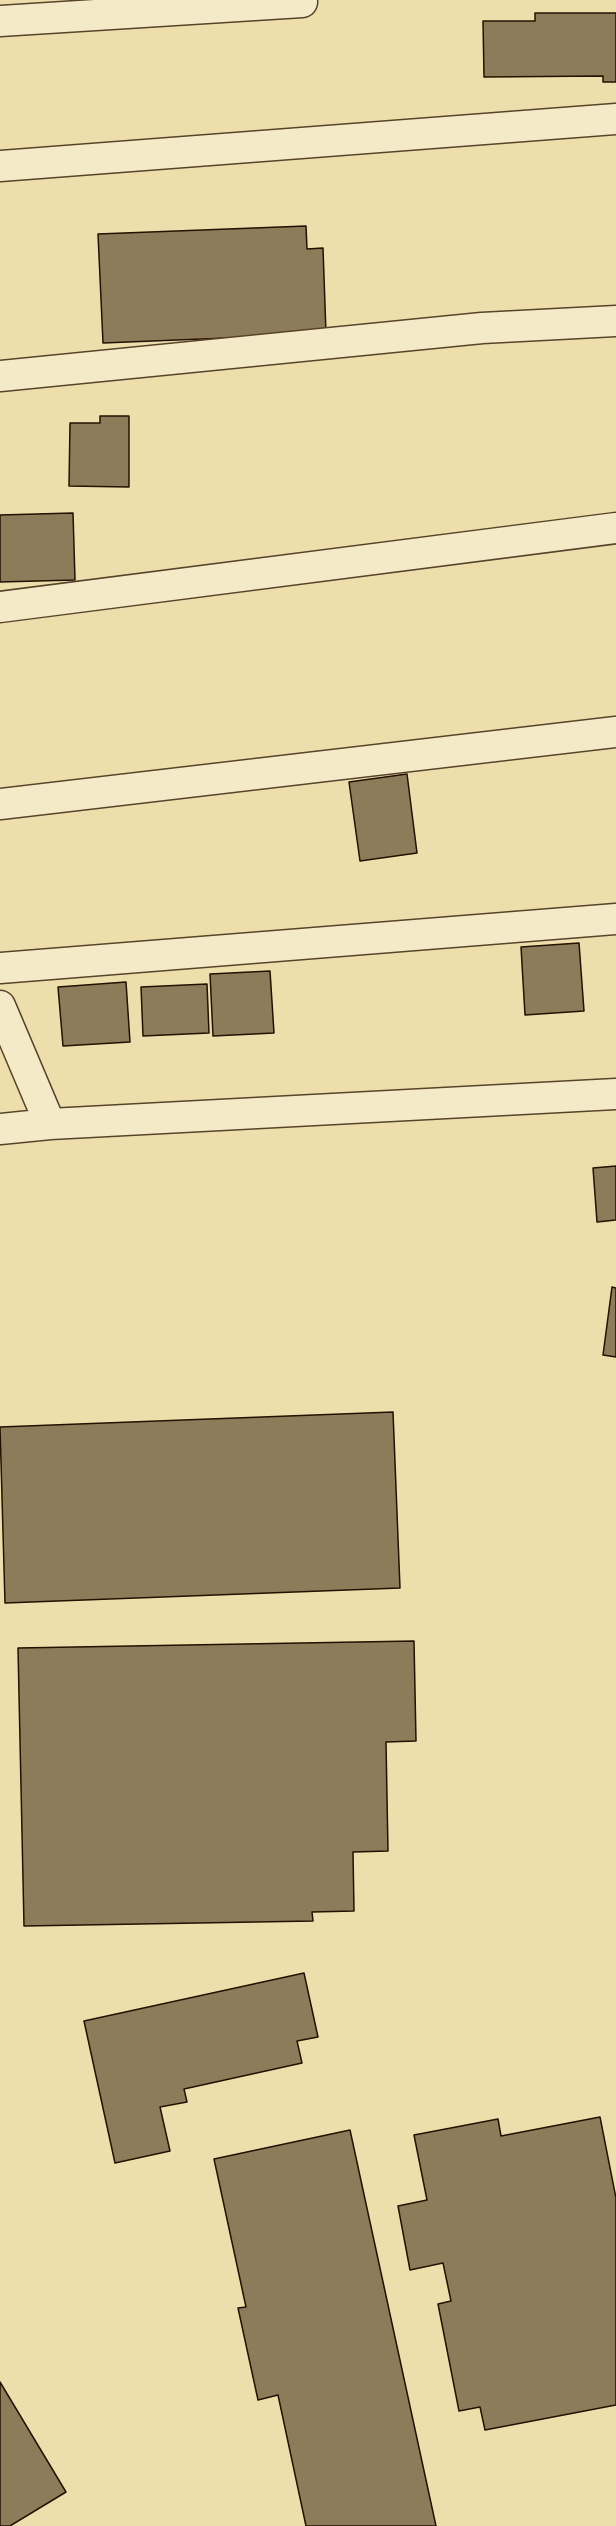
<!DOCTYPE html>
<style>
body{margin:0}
canvas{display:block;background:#eedeab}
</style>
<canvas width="616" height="2526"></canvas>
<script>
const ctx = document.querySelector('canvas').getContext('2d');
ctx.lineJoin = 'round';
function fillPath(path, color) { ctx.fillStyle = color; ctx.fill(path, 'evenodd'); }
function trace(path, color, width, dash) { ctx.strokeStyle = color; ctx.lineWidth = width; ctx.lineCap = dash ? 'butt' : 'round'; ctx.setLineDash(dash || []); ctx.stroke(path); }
const building = new Path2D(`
 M535,13H616V82H603V76L484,77L483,21H535Z
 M306,226L307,249L323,248L326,334L103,343L98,234Z
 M100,416H129V487L69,486L70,423H100Z
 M73,513L75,580L0,582V515Z
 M407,774L417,853L360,861L349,782Z
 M579,943L584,1011L525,1015L521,947Z
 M270,971L274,1033L213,1036L210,974Z
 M126,982L130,1042L63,1046L58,987Z
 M207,984L209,1033L143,1036L141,987Z
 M616,1166V1220L597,1222L593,1168Z
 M612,1287L616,1288V1357L603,1355Z
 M393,1412L400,1588L5,1603L0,1427Z
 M414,1641L416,1741L386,1742L388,1851L353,1852L354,1911L312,1912L313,1921L24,1926L18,1648Z
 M304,1973L318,2037L297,2041L302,2063L184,2089L187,2102L160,2107L170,2151L115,2163L84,2021Z
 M600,2117L616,2198V2405L485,2430L480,2407L459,2411L438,2304L451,2301L443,2263L410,2270L398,2206L427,2200L414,2135L498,2119L501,2136Z
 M350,2130L436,2526H306L278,2395L258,2400L238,2308L246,2307L214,2159Z
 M0,2382L66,2492L10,2526H0Z`);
fillPath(building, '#8e7b59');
trace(building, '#261000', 1.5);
const street = new Path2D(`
 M0,21L302,2
 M0,166L616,119
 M0,376L482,328L616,321
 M0,607L616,528
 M0,804L616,732
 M0,968L616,919
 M0,1006L50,1124
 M0,1129L50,1124L616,1094`);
trace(street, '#58442b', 33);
trace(street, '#f4eac8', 30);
</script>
